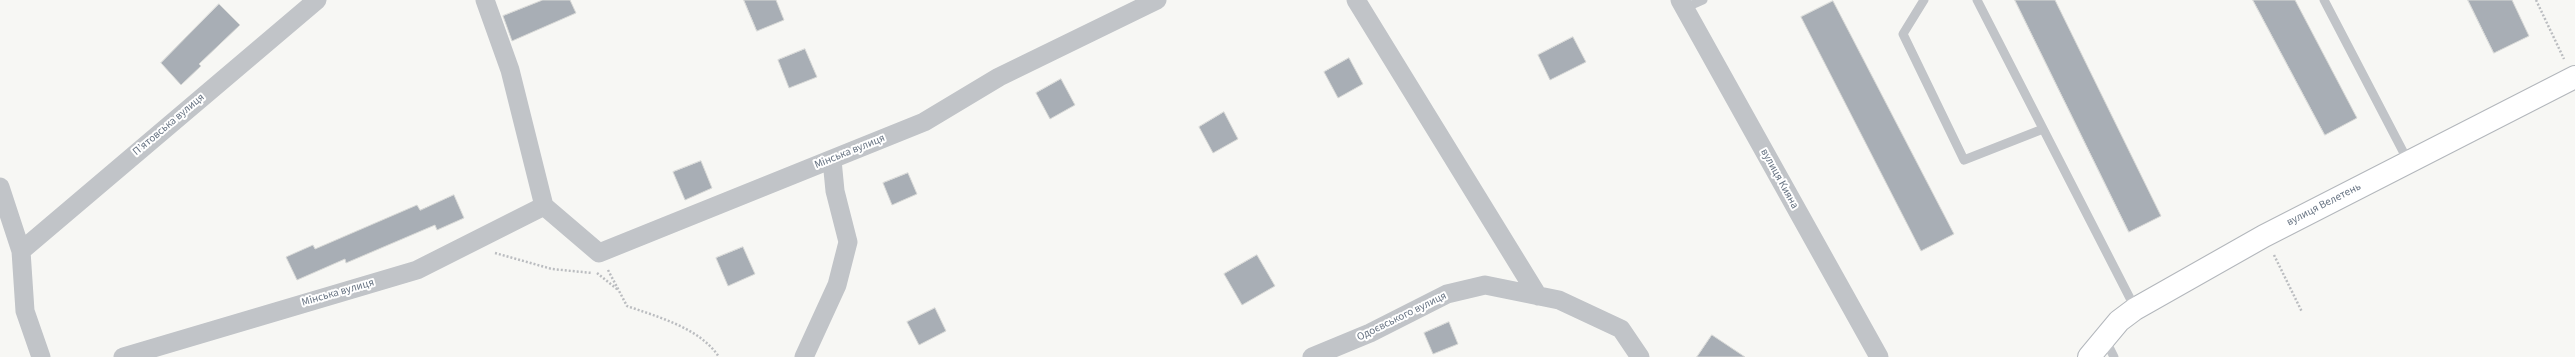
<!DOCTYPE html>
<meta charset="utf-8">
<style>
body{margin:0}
canvas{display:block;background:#f7f7f4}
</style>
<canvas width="2575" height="357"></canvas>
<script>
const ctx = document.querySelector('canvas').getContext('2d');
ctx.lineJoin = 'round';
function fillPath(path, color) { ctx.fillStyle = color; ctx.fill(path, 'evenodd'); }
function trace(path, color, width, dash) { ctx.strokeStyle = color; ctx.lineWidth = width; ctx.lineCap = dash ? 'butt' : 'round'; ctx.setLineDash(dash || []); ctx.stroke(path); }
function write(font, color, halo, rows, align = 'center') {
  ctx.font = font + ' "Source Sans 3",sans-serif'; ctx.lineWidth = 4; ctx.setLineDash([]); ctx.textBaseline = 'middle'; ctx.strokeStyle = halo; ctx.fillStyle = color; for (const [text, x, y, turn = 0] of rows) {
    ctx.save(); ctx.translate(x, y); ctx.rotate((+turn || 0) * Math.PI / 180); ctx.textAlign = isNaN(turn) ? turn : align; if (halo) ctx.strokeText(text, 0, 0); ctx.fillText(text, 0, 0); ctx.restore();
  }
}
const building = new Path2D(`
 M543,0H570L576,13L512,41L503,16Z
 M744,0H776L784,20L757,31Z
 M2015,0H2055L2161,216L2129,232Z
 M2253,0H2295L2357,118L2325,135Z
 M2468,0H2512L2529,36L2494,53Z
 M1833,1L1954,234L1921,251L1801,17Z
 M219,4L240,25L199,64L201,66L181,85L161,63Z
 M1573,37L1586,62L1550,80L1538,55Z
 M805,49L817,77L789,88L778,60Z
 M1349,58L1363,84L1338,98L1324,72Z
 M1061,79L1075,105L1050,119L1036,93Z
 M1224,112L1238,139L1213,153L1199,127Z
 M701,161L712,188L685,200L673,172Z
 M908,173L917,194L892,205L883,183Z
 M454,195L464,218L437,230L435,225L346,263L345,259L297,280L286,257L313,245L315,249L417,205L420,210Z
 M743,247L755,274L728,286L716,258Z
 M1257,255L1275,286L1242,305L1224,274Z
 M935,308L946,331L919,345L907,322Z
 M1449,322L1458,344L1433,354L1424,333Z
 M1712,335L1745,357H1697Z`);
fillPath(building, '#a8aeb5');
trace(building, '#d8d9d7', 1);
const secondary = new Path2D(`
 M2089,357L2119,321L2135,309L2264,236L2575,77`);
trace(secondary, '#b3b7bc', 24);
trace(new Path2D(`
 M2536,0L2564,59
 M495,253L552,269L592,273
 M2274,255L2302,312
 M608,270L627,306C658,317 700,328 719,357
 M597,273L618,290`), '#bbbdc0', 2.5, [2, 2]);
trace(new Path2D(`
 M1924,0L1903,34L1964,160L2043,129
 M1977,0L2135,308
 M2324,0L2408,161
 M1685,8L1703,0
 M2105,339L2114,357`), '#c1c4c8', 9);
trace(new Path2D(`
 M485,0L510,70L544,206L599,253L924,122L999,77L1157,0
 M1356,0L1538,296
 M1680,0L1879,357
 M0,187L21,251L25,311L41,357
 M21,251L317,0
 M123,357L417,270L544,206
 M804,357L837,285L848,242L835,191L832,160
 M1312,357L1370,333L1447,294L1485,285L1559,300L1621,329L1640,357`), '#c1c4c8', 19);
trace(secondary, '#fff', 22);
write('11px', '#687483', '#fff', [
 ["П’ятовська вулиця",169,125,-40],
 ["Мінська вулиця",850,152,-22],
 ["вулиця Кияна",1779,179,61],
 ["вулиця Велетень",2324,205,-27],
 ["Мінська вулиця",338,293,-16],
 ["Одоєвського вулиця",1402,317,-26]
]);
</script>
